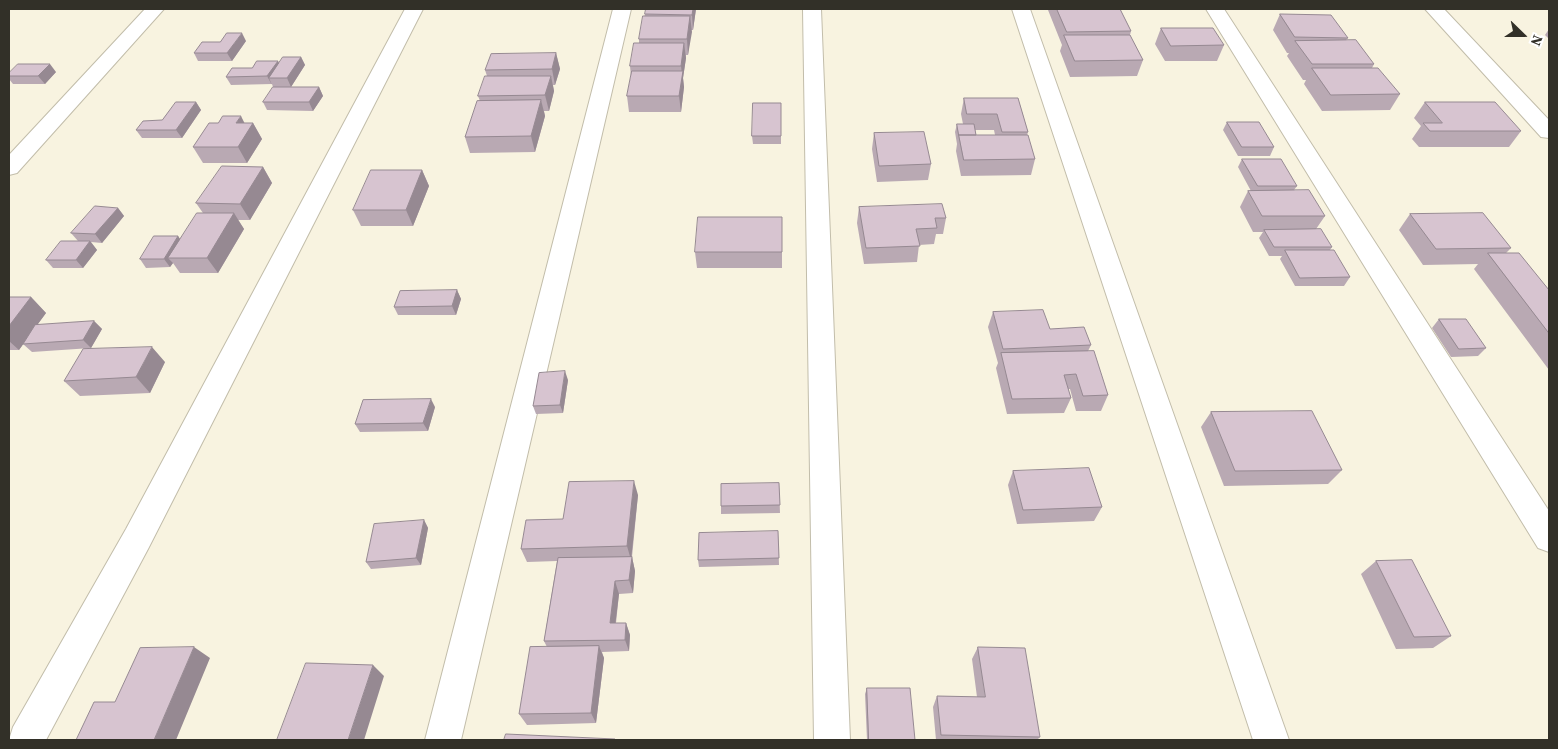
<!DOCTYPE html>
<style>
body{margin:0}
#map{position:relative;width:1558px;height:749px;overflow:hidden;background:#f8f3e0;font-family:"Source Serif 4",serif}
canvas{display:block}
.frame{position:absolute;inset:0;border:10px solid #323028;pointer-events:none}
.north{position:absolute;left:1498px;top:10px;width:50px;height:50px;-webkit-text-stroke:4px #fff;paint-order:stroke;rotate:112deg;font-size:14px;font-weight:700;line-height:20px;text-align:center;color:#323028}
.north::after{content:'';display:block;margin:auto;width:18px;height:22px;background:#323028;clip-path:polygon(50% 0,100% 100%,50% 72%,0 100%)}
</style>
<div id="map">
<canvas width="1558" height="749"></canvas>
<div class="frame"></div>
<div class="north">N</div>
</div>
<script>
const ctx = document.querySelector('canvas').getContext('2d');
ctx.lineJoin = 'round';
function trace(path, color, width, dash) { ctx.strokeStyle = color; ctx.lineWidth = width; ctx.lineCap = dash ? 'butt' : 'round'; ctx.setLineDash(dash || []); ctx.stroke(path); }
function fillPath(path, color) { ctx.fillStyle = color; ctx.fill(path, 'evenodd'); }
const street = new Path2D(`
 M145,9H164L17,173L9,175V155Z
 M405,9H423L148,549L46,740H9L13,727L126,529Z
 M613,9H631L461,740H425Z
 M803,9H821L850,740H814Z
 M1012,9H1030L1289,740H1253Z
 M1206,9H1224L1549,511V552L1538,548Z
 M1425,9H1444L1549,120V138L1541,137Z`);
trace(street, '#c2bdaa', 2);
fillPath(street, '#fff');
fillPath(new Path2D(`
 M696,9L693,30H691L688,55H686V58L683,78L684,87L681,112H629L627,96L631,76L630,66L639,43V39L645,14Z
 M1048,9H1120L1131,31L1130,35L1143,60L1137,76L1070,77L1060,51L1062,45L1048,10Z
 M1155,9H1190L1189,10H1156Z
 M1280,14L1348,38L1346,40L1374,64L1372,68L1400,94L1390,110L1322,111L1304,84L1306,80H1303L1287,56L1289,53H1287L1273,30Z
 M1161,28L1224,45L1217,61H1165L1155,44Z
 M1549,29V39L1545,35Z
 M246,41L232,61H198L194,53Z
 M556,53L560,69L555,85H553L554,91L549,111H544L545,116L535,152L470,153L465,137L480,101L478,96L487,76L485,70Z
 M301,57L305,65L291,87H273L272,84L231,85L226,77L278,61L279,64Z
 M56,72L45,84H13L9,79V73Z
 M319,87L323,96L313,111L267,110L263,102Z
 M964,98H1018L1028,132L1027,135L1035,159L1031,175L961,176L956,151L957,144L955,132L957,124H963L961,114ZM975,130H994L995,135H976Z
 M196,102L201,110L182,138H142L136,130L162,120Z
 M1425,102L1521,131L1509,147H1419L1412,139L1421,126L1414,118Z
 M781,103V144H753L752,136Z
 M1227,122L1274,147L1270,156H1238L1223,130Z
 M245,123H253L262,139L247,163H203L193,147Z
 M874,133L931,164L928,180L877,182L872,149Z
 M1242,159L1297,186L1294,190L1325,216L1316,229L1332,247L1330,250L1350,277L1344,286H1295L1280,259L1282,256H1269L1259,238L1263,232H1253L1240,207L1248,191H1251L1238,167Z
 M263,167L272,183L250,220H238L244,229L218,273H180L173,263L170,267L146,268L140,259L178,236L180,239L203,213L196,203Z
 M422,170L429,186L413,226H361L353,210Z
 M859,207L946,218L943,234H936L934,244L919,245L917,262L864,264L857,223Z
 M118,208L124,216L102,243L91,242L97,250L83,268H53L46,260L78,241L71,233Z
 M1410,214L1511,248L1506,253L1549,290V370L1474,269L1478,264L1423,265L1399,230Z
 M782,217V268H697L695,252Z
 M457,290L461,299L456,315H398L394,307Z
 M9,297H31L46,313L37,325L94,321L102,329L91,348L32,352L23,344L19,350H9Z
 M993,312L1050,329L1091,345L1088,351L1108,395L1101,411H1076L1070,389H1068L1071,398L1064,413L1007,414L996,368L998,363L988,327Z
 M1439,319L1486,348L1478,356L1451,357L1432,328Z
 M165,362L150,393L80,396L64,381Z
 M568,380L563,413L536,414L533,406Z
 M435,407L428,431L360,432L355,424Z
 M1211,412L1342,470L1328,484L1224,486L1201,427Z
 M1013,471L1102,507L1094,521L1017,524L1008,485Z
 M779,483L780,513L721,514V506Z
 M638,495L632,557L635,571L633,593L619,594L616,623H626L630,635L629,651L602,652L604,658L596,723L527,725L519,714L547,647L544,641L557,561L527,562L521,549L563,519Z
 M424,520L428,528L421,565L371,569L366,562Z
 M778,531L779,565L699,567L698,560Z
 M1376,561L1451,636L1433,648L1396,649L1361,574Z
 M978,647L1040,737L1037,740H936L933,707L937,696L977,697L972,659Z
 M867,688L915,740H867L865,694Z`), '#b9a9b3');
fillPath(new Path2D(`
 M693,9H696L693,30L692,15Z
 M690,16L692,32L688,55L687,39Z
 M242,33L246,41L232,61L227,53Z
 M684,43L686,58L683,78L684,87L681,112L679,96L682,75L681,66Z
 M556,53L560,69L555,85L552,69Z
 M301,57L305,65L291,87L287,78Z
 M278,61L282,69L269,78L272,85L267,76Z
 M50,64L56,72L45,84L38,76Z
 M551,76L554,91L549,111L545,95Z
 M319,87L323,96L313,111L309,102Z
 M541,100L545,116L535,152L531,136Z
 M196,102L201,110L182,138L176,130Z
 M241,116L248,130L253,123L262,139L247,163L238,147L236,123Z
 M263,167L272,183L250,220L240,204Z
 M422,170L429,186L413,226L406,210Z
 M118,208L124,216L102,243L95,234Z
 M234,213L244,229L218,273L207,258Z
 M178,236L184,245L168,258L173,263L170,267L164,259Z
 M90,241L97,250L83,268L76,260Z
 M457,290L461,299L456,315L452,306Z
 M31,297L46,313L19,350L9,341V326Z
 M94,321L102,329L91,348L83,340Z
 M152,347L165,362L150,393L136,377Z
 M565,371L568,380L563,413L560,405Z
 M431,399L435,407L428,431L423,423Z
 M634,481L638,495L631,560L627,546Z
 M424,520L428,528L421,565L416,558Z
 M632,557L635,571L633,593L629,580Z
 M615,581L619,594L614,635L610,623Z
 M626,623L630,635L629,651L625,640Z
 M599,646L604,658L596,723L591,713Z
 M194,647L210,658L176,740H154Z
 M373,665L384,676L364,740H348Z`), '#968992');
const building = new Path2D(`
 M646,9H693L692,15L645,14Z
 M1057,9H1120L1131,31L1067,32Z
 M1280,14L1331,15L1348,38L1295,37Z
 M643,16H690L687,39H639Z
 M1161,28H1213L1224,45L1171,46Z
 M227,33H242L227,53H194L202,42H220Z
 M1064,35H1130L1143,60L1075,61Z
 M1356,40L1374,64H1312L1295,41Z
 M634,43H684L681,66H630Z
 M556,53L552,69L485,70L491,54Z
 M283,57H301L287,78H269Z
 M257,61H278L267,76L226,77L232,68H252Z
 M18,64H50L38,76H9V73Z
 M1312,68H1378L1400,94L1331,95Z
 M632,71H683L679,96H627Z
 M485,76H551L545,95L478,96Z
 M273,87H319L309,102H263Z
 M964,98H1018L1028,132H1002L997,114H967Z
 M541,100L531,136L465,137L477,101Z
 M176,102H196L176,130H136L143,121L162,120Z
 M1425,102H1495L1521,131H1430L1423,123H1442Z
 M753,103H781V136H752Z
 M223,116H241L236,123H253L238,147H193L209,123H218Z
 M1227,122H1259L1274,147H1242Z
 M957,124H974L976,135H959Z
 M924,132L931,164L879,166L874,133Z
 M959,135H1028L1035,159L964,160Z
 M1242,159H1281L1297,186H1258Z
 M222,166L263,167L240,204L196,203Z
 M371,170H422L406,210H353Z
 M1309,190L1325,216H1262L1248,191Z
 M942,204L946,218H935L937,228L916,229L920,246L866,248L859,207Z
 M95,206L118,208L95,234L71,233Z
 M197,213H234L207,258H168Z
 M1483,213L1511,248L1436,249L1410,214Z
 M698,217H782V252H695Z
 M1321,229L1332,247H1274L1264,230Z
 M154,236H178L164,259H140Z
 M61,241H90L76,260H46Z
 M1285,250H1334L1350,277L1300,278Z
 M1488,253H1519L1549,290V333Z
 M457,290L452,306L394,307L400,291Z
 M9,297H31L9,326Z
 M1043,310L1050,329L1084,327L1091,345L1003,349L993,312Z
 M1439,319H1466L1486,348L1459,349Z
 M94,321L83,340L23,344L35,325Z
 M152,347L136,377L64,381L83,349Z
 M1094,351L1108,395L1083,396L1076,374L1064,375L1071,398L1012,399L1001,353Z
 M565,371L560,405L533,406L539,373Z
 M431,399L423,423L355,424L363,400Z
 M1312,411L1342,470L1235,471L1211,412Z
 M1089,468L1102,507L1023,510L1013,471Z
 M634,481L627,546L521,549L526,520L563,519L569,482Z
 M779,483L780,505L721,506V484Z
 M424,520L416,558L366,562L374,524Z
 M778,531L779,558L698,560L699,533Z
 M632,557L629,580L615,581L610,623H626L625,640L544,641L558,558Z
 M1412,560L1451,636L1414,637L1376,561Z
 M599,646L591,713L519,714L530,647Z
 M194,647L154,740H76L94,702H115L140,648Z
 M978,647L1025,648L1040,737L941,735L937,696L985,697Z
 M306,663L373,665L348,740H277Z
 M867,688H910L915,740H869Z
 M506,734L615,739L614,740H504Z`);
fillPath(building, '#d7c4d0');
trace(building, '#968992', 1);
</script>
